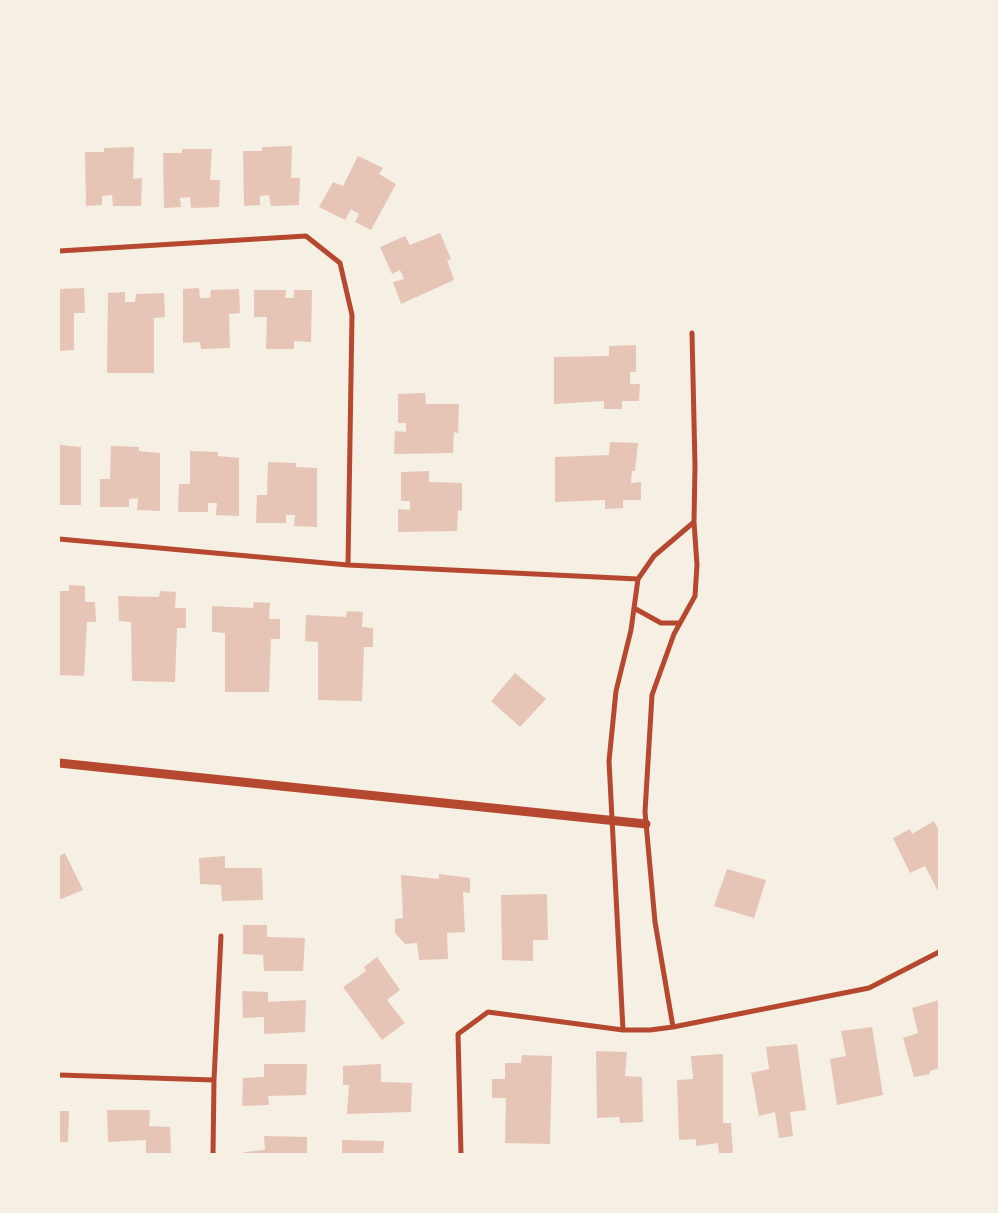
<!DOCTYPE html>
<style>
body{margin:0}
#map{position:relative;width:998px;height:1213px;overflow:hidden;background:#f6efe4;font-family:"Varela Round",sans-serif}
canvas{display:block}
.frame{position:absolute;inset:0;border:60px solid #f6efe4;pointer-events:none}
</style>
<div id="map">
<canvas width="998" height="1213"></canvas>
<div class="frame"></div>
</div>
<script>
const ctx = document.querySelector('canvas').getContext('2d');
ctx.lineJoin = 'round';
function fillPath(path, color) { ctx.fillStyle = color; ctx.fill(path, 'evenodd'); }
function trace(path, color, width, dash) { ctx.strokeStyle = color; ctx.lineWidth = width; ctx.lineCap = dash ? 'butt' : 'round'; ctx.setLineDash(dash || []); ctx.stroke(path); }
fillPath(new Path2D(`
 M292,146L291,178H300L299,205L271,206L269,195L260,196V205L244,206L243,151H262V147Z
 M134,147L133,179L142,178L141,206H113L112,195L102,196V205L86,206L85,152H104V148Z
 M182,149H212L210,180H220L219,207L191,208L190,197L180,198L181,207L164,208L163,153H182Z
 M358,156L383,168L379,174L396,184L371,230L355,222L359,214L351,209L345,220L319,207L333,182L343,186Z
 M440,233L451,259L447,260L454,280L401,304L393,282L404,279L400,270L392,274L380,247L405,236L410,245Z
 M84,288L85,313H74V350L59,351V289Z
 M199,288L200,298H210L211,290L239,289L240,313L229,314L230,348L201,349L200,342L183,343V289Z
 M254,290H286L285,298H294V290H312L311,342L294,341V349H266L267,317H254Z
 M125,292V302H135L136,294L164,293L165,317L154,318V373H107L108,293Z
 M636,345V372H630V384H640L639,401H622V409H604V401L554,404V357L609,356V346Z
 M425,393L426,404H459L458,433L454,432L453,453L394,454L395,431L406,432V423H398V394Z
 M59,441L61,442L60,445L81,447V505H59Z
 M610,442L638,443L635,471H632L631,483L641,482V500H623V508L605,509V500L555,502V457L609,455Z
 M111,446L139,447V451L160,453V511L137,510L138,498L129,499V507H100V479H110Z
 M190,451L218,452V456L239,458V516L216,515L217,503H208V512H178L179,484H190Z
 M268,462L296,463V467L317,468V527L294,526L295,515H286V523H256L257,495H267Z
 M429,471V482L462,483V511L458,510L457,531L398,532V509L410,510V501H401V472Z
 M69,585L85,586V602H95L96,622H87L84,676L59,675V591H69Z
 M160,591L176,592L175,608H186V628H177L175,682L132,681L131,622L119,621L118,596L159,597Z
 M254,602L270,603L269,619H280V639H271L269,692H225V633L212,632V606L253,608Z
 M347,611L363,612L362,627L373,628V647H364L362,701L318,700V642L305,641L306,615L346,617Z
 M515,673L546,699L520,727L491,701Z
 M934,821L939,831V891H938L925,866L910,873L893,838L910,829L912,834Z
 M65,853L83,890L59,900V856Z
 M225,856V868H262L263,900L222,901L221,885L200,884L199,858Z
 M727,869L766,880L754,918L714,906Z
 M439,874L470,878V893L463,892L465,932L447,933L448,959L419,960L417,943L405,944L395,933V919L403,918L401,875L439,879Z
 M547,894L548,940H533V961L502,960L501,895Z
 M243,925H267V937L305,938L303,971H264L263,955L243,954Z
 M377,957L400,990L387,1000L405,1023L382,1040L343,987L366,971L364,967Z
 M242,991L268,992V1002L306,1000L305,1032L264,1034V1017L243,1018Z
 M939,1000V1068L930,1071V1074L914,1077L903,1038L918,1033L912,1008Z
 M872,1027L883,1095L837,1105L830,1059L846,1056L841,1031Z
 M797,1044L806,1110L790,1112L793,1136L779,1138L775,1112L759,1116L751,1073L769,1069L766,1047Z
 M596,1051L627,1052L625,1076L642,1077L643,1122L620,1123L619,1117L597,1118Z
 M723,1054V1123H731L733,1154H719L718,1143L696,1146V1139L679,1140L677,1080L693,1079L691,1056Z
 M522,1055L552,1056L550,1144L505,1143L506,1098H492V1079H505V1063H521Z
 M264,1064H307L306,1095L268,1096L269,1105L242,1106L243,1078L264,1077Z
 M381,1064V1082L412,1083L411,1112L347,1114L349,1085H343V1066Z
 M107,1110H150L149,1126L170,1127L171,1153H146V1140L108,1142Z
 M59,1111H69L68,1142H59Z
 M264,1136L307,1137V1154H244V1152L265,1150Z
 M342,1140L384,1141L383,1154H342Z`), '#e6c5b7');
trace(new Path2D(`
 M59,251L306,236L340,263L352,315L348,565
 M59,539L348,565L638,579
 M634,608L661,623H679
 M673,1027L655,922L645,812L652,695L674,634L695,596L697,565L694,522L695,466L692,333
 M623,1030L609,761L616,691L631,630L638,579L654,556L694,522
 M59,1075L214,1080
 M213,1154L214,1080L221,936
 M461,1154L458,1034L488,1012L623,1030H650L673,1027L869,988L939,952`), '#b5482f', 5);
trace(new Path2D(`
 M59,763L646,824`), '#b5482f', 9);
</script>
